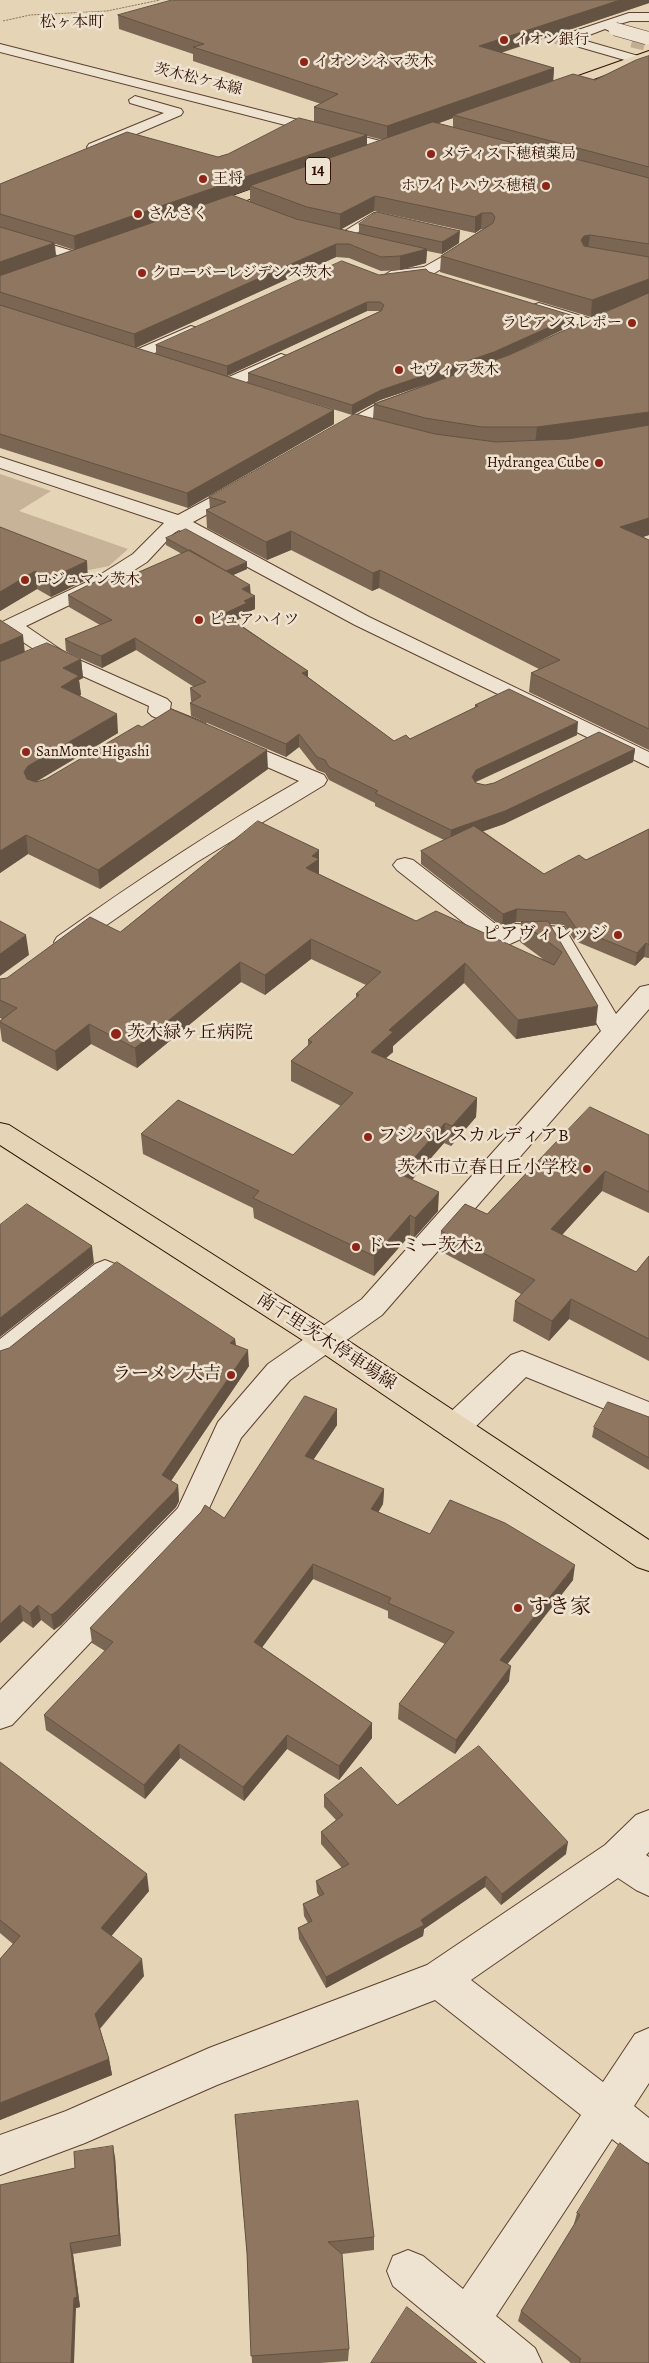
<!DOCTYPE html>
<meta charset="utf-8">
<style>
body{margin:0}
canvas{display:block;background:#e5d4b6}
</style>
<canvas width="649" height="2363"></canvas>
<script>
const ctx = document.querySelector('canvas').getContext('2d');
ctx.lineJoin = 'round';
function fillPath(path, color) { ctx.fillStyle = color; ctx.fill(path, 'evenodd'); }
function trace(path, color, width, dash) { ctx.strokeStyle = color; ctx.lineWidth = width; ctx.lineCap = dash ? 'butt' : 'round'; ctx.setLineDash(dash || []); ctx.stroke(path); }
function write(font, color, halo, rows, align = 'center') {
  ctx.font = font + ' Alegreya,"Noto Serif JP",serif'; ctx.lineWidth = 5; ctx.setLineDash([]); ctx.textBaseline = 'middle'; ctx.strokeStyle = halo; ctx.fillStyle = color; for (const [text, x, y, turn = 0] of rows) {
    ctx.save(); ctx.translate(x, y); ctx.rotate((+turn || 0) * Math.PI / 180); ctx.textAlign = isNaN(turn) ? turn : align; if (halo) ctx.strokeText(text, 0, 0); ctx.fillText(text, 0, 0); ctx.restore();
  }
}
fillPath(new Path2D(`
 M0,474L51,491L19,511L128,549L109,566L89,570L0,535Z`), '#c6b398');
trace(new Path2D(`
 M470,0L465,4L537,25L558,38L587,40
 M632,41L649,45`), '#c1ad92', 13, [13, 7]);
const minor = new Path2D(`
 M629,13H649V21H630L616,25L621,29L619,32L615,33L605,29L579,39L649,59V67L569,44L567,41L569,33Z
 M0,44L392,144L394,147L387,151L0,52Z
 M135,96L181,109L183,112L181,115L99,150H89L87,147L89,144L164,113L130,103L129,100Z
 M374,213L397,218L399,221L392,225L376,222L342,241L335,237Z
 M0,229L79,253L81,256L74,260L0,238Z
 M472,240L479,244L477,247L433,274L391,281L383,276L391,271L424,267Z
 M539,303L598,321L600,324L598,327L592,329L533,311L531,308L533,305Z
 M191,326L197,328L199,331L197,334L141,359H129L127,356L129,353Z
 M281,354L287,356L289,359L287,362L234,388H222L220,384L222,380Z
 M407,394L413,395L415,399L413,403L393,410L340,439H328L325,435L328,431L381,402Z
 M0,457L178,515L236,484H248L251,488L248,492L193,522L369,617L649,752V767L355,625L179,530L174,533L147,562L109,586L26,626L70,656L167,699L171,703L170,709L205,723L208,728L205,733L197,734L152,716L148,712L149,706L56,664L11,634L0,637V623L95,578L133,554L164,523L0,468Z
 M234,738L324,775L327,780L324,785L197,862L75,947L66,950L57,947L54,942L57,937C136,881 216,828 299,781L226,749L223,744L226,739Z
 M405,858L413,860L502,929L516,924L564,927L616,1014L640,987L649,985V1009L382,1315L290,1380L241,1438L201,1526L12,1725L0,1729V1690L178,1508L218,1422L268,1364L362,1299L601,1031L547,939H521L501,948L492,945L397,870L393,865L397,860Z
 M105,1260L115,1264L119,1271L115,1278L11,1363L0,1366V1339L95,1264Z
 M522,1351L649,1402V1427L526,1377L466,1436L455,1439L444,1436L440,1427L444,1418L511,1355Z
 M649,1810V1852L646,1855L649,1857V1896L636,1890L618,1878L471,1980L603,2082L635,2034L649,2028V2083L634,2106L649,2118V2163L635,2157L612,2139L496,2316L535,2348L542,2363H486L393,2286L387,2271L393,2256L408,2250L423,2256L463,2289L581,2115L435,2000L217,2085L85,2143L0,2175V2135L66,2111L209,2048L427,1965L605,1845L636,1815Z`);
const major = new Path2D(`
 M649,51V59L555,93L551,94L545,90L547,87Z
 M286,177L293,181L291,184L211,213L206,214L199,210L201,207Z
 M0,1123L9,1125L335,1332L649,1540V1571L637,1567L315,1348L0,1145Z`);
trace(minor, '#5e4130', 2);
trace(major, '#311003', 2);
trace(new Path2D(`
 M3,21L30,15L107,11L160,0`), '#311003', 1, [0.5, 1]);
fillPath(minor, '#eee3d0');
fillPath(major, '#e5d4b6');
const minorBridge = new Path2D(`
 M615,29L647,38`);
trace(minorBridge, '#5e4130', 14, []);
trace(minorBridge, '#eee3d0', 13);
fillPath(new Path2D(`
 M649,0V3L501,53L554,68L553,81L595,80L649,56V535L643,537L649,540V750L529,692L531,673L539,669L379,588L372,591L291,550L267,560L207,528L206,510L210,509L209,497L373,418L374,404L430,383L380,400L352,415L248,383V373L380,311H367L227,376L334,424L188,508L0,448V184L218,157L228,154L314,122V107L321,104L193,61V54L119,29L118,15ZM453,118V127L437,123H439ZM367,136L383,140L367,146ZM250,189V202L232,195ZM374,211L475,233L481,229H483L441,256L440,272L591,317L622,305L522,349L573,325L429,272L379,275L156,345V354L136,348L336,257L349,258L381,271L400,270L426,263L427,251L442,254L459,243L359,224V234L341,229ZM55,244H56L74,250L56,256Z
 M0,527L88,579L51,597L37,589L0,611Z
 M166,538L247,569L233,575L251,594L255,609L248,612V615L235,621L308,671V677L394,741L410,739L475,708V705L577,735L476,782V783L485,785L635,749L633,762L504,824L483,831L544,874L586,860L649,829V958H648L644,957L635,966L575,941L564,925L550,924L596,1025L516,1039L464,983L393,1046V1052L386,1058L477,1098L476,1117L451,1146L444,1143L412,1179L438,1211L414,1238L410,1235L374,1276L254,1218L253,1208L143,1154L141,1134L293,1155L341,1106L291,1081V1061L308,1046V1040L356,998V994L366,985L311,959L265,995L241,982L137,1068L91,1044L57,1071L2,1041L0,1027V1021L2,1019L0,1018V979L7,978L120,932L319,870V874L416,921L543,959L520,942L521,922H516L502,927L421,864V851L444,840L375,806V803L329,780L325,773L317,770L299,747L286,757L191,716L190,703L192,702L191,701L190,688L194,687L136,650L102,668L71,654L66,651L65,639L100,625L69,607L68,595L120,580L182,554L166,545Z
 M0,620L25,652L81,659L83,678L79,680L81,695L79,696L118,733L36,782L46,779L142,727L268,769L100,889L28,854L0,873Z
 M649,1135V1213L602,1191L562,1235L636,1272L649,1256V1361L569,1319L549,1341L513,1321L515,1301L521,1294L440,1251L441,1231L487,1214Z
 M235,1339L236,1345L249,1366L171,1481L178,1485L179,1501L176,1507L61,1625L54,1630L41,1620L33,1628L23,1621L0,1643V1351Z
 M337,1409V1425L313,1460L384,1489L383,1504L378,1512L430,1534L573,1580L507,1664L509,1681L455,1754L398,1719L399,1704L445,1644L388,1618V1611L313,1579L262,1647L372,1723V1738L339,1780L287,1749L244,1801L180,1758L145,1799L46,1730L44,1715L105,1651L92,1643L90,1628L224,1518Z
 M649,1417V1470L592,1437L594,1427Z
 M0,1762L149,1891L111,1936L144,1976L100,2029L109,2059L112,2075L0,2120V1959L13,1944L0,1933Z
 M324,1795L397,1805L566,1854L501,1905L485,1887L424,1929L423,1936L326,1988L299,1939L298,1928L308,1923L304,1916L303,1904L319,1896L317,1892L316,1881L342,1868L321,1844V1832L336,1820L324,1807Z
 M235,2115L374,2237V2250L342,2254L349,2349L348,2361L320,2363H252L247,2254Z
 M115,2157L121,2246L73,2254L80,2307L76,2308L0,2363L75,2168Z
 M649,2165V2363H571L518,2321L521,2311L575,2224H574L577,2213Z`), '#7b6553');
fillPath(new Path2D(`
 M620,0H649V3L478,60L479,46Z
 M554,68L553,83L453,115V118L387,141V126Z
 M367,135V148L250,186V189L75,250L74,236Z
 M375,196L374,211L340,230V214Z
 M482,213L481,229L475,233V217Z
 M460,231L459,243L442,254V242Z
 M590,235L588,251L583,252L581,240L584,236Z
 M54,243L56,257L0,276V262Z
 M336,244V257L135,348L134,334Z
 M427,249L426,263L400,270V256Z
 M649,279V295L591,317L592,300Z
 M367,302V311L227,376V366Z
 M574,316L573,325L493,362L380,400L352,415V405L381,390Z
 M334,410V424L188,508L187,493Z
 M649,412V429L535,445L537,427Z
 M649,518V535L618,545L620,527Z
 M291,531V550L267,560L266,542Z
 M87,561L88,579L51,597L49,579Z
 M247,562V569L224,579V572Z
 M380,570L379,588L372,591L373,573Z
 M35,571L37,589L0,611V592Z
 M250,585L251,597L242,589Z
 M255,596V609L248,612V615L224,626L223,614L244,601Z
 M23,635L25,654L0,665V645Z
 M135,638L136,650L102,668L101,656Z
 M81,659L83,678L79,680L81,695L62,705L61,687L63,668Z
 M308,671V683L302,673Z
 M117,714L118,733L30,785L24,772L28,766Z
 M578,722L577,735L475,782L472,777L476,770Z
 M299,734V747L286,757V744Z
 M635,749L633,762L504,824L450,843L451,830Z
 M267,750L268,769L100,889L98,870Z
 M26,835L28,854L0,873V851Z
 M319,850V878L306,868L312,856Z
 M517,909L516,922L502,927L503,914Z
 M26,935L29,955L0,976V954Z
 M311,939V959L265,995V975Z
 M646,943L644,957L635,966L637,953Z
 M240,962L241,982L137,1068L135,1048Z
 M465,963L464,983L393,1046V1052L371,1071V1052L389,1030Z
 M598,1006L596,1025L516,1039L518,1020Z
 M89,1024L91,1044L57,1071L55,1051Z
 M477,1098L476,1117L451,1146L452,1126Z
 M445,1123L444,1143L400,1194V1174Z
 M605,1171L602,1191L549,1249L551,1229Z
 M439,1192L438,1211L414,1238L415,1218Z
 M410,1215V1235L374,1276V1256Z
 M92,1246L94,1263L0,1337V1318Z
 M571,1299L569,1319L549,1341L552,1321Z
 M235,1339L236,1355L230,1343Z
 M248,1350L249,1366L164,1491L162,1475Z
 M337,1409V1425L305,1472V1456Z
 M178,1485L179,1501L176,1507L61,1625L54,1630L51,1615Z
 M384,1489L383,1504L371,1525V1509Z
 M313,1564V1579L255,1657L254,1642Z
 M575,1565L573,1580L499,1675L500,1660Z
 M20,1605L23,1621L0,1643V1624Z
 M38,1605L41,1620L33,1628L30,1613Z
 M511,1666L509,1681L455,1754L456,1740Z
 M372,1723V1738L339,1780V1766Z
 M287,1735V1749L244,1801L243,1787Z
 M179,1744L180,1758L145,1799L144,1785Z
 M568,1842L566,1854L501,1905L502,1894Z
 M147,1874L149,1891L104,1945L101,1928Z
 M486,1876L485,1887L424,1929L423,1936L326,1988V1977L421,1920Z
 M142,1959L144,1976L98,2030L95,2014Z
 M109,2059L112,2075L0,2120V2103Z
 M113,2146L115,2157L121,2246L119,2235Z
 M70,2243L73,2254L80,2307L76,2308L74,2363H71Z`), '#645343');
const building = new Path2D(`
 M172,0H620L479,46L554,68L387,126L314,107L338,94L193,47L204,44L118,15Z
 M649,56V167L453,115L573,74L595,80L636,60Z
 M299,118L367,135L74,236L0,214V184L127,132L218,157L228,154Z
 M433,122L649,178V244L590,235L584,236L581,240L584,246L649,257V279L592,300L441,256L493,223L495,217L492,213H482L475,217L375,196L340,214L307,207L250,186Z
 M232,195L296,219L427,249L400,256L381,257L349,244H336L134,334L0,292V276Z
 M377,212L460,231L442,242L359,224Z
 M0,227L54,243L0,262Z
 M342,261L379,275L426,269L429,272L574,316L494,352L381,390L352,405L248,373L381,311L384,305L380,302H367L227,366L156,345Z
 M649,293V412L537,427H482L425,418L374,404L509,355Z
 M0,305L334,410L187,493L0,434Z
 M355,414L435,434L496,442L568,439L649,425V518L620,527L649,540V729L531,673L560,660L380,570L373,573L291,531L266,542L206,510L226,502L209,497Z
 M0,527L87,561L49,579L35,571L0,592Z
 M186,529L247,562L226,571L166,538Z
 M190,550L250,585L242,589L255,596L244,601L247,603L223,614L308,671L302,673L394,741L406,735L410,739L478,706L475,705L509,689L578,722L476,770L472,777L476,783L485,785L494,783L599,732L635,749L505,811L451,830L375,793L378,791L329,767L325,760L317,757L299,734L286,744L190,703L201,696L190,688L206,682L135,638L101,656L70,642L65,639L112,620L68,595L109,575L120,580Z
 M0,620L23,635L0,645Z
 M47,643L81,659L63,668L79,676L61,687L117,714L28,766L24,772L27,779L36,782L46,779L138,725L142,727L171,709L267,750L98,870L26,835L0,851V662Z
 M258,821L319,850L312,856L319,859L306,868L416,921L436,911L554,965L562,952L521,922L548,921L598,1006L518,1020L465,963L389,1030L393,1032L371,1052L477,1098L452,1126L445,1123L400,1174L439,1192L415,1218L410,1215L374,1256L253,1198L259,1191L141,1134L178,1100L293,1155L353,1093L291,1061L312,1042L308,1040L359,995L356,994L381,972L311,939L265,975L240,962L135,1048L89,1024L55,1051L0,1022V1021L17,1008L0,1000V979L7,978L90,917L120,932Z
 M474,826L544,874L579,855L586,860L649,829V945L646,943L637,953L576,928L565,912L517,909L503,914L421,851Z
 M0,921L26,935L0,954Z
 M590,1107L649,1135V1192L605,1171L551,1229L636,1272L649,1256V1339L571,1299L552,1321L515,1301L535,1280L441,1231L465,1204L487,1214Z
 M27,1204L92,1246L0,1318V1225Z
 M117,1262L235,1339L230,1343L248,1350L162,1475L178,1485L175,1491L58,1610L51,1615L38,1605L30,1613L20,1605L0,1624V1351L9,1348Z
 M305,1396L337,1409L305,1456L384,1489L371,1509L430,1534L450,1500L505,1523L575,1565L500,1660L511,1666L456,1740L399,1704L454,1632L388,1603L391,1598L313,1564L254,1642L372,1723L339,1766L287,1735L243,1787L179,1744L144,1785L44,1715L113,1642L90,1628L201,1512L205,1505L224,1518Z
 M608,1402L649,1417V1458L594,1427Z
 M479,1746L568,1842L502,1894L486,1876L421,1920L424,1925L326,1977L298,1928L312,1921L303,1904L324,1894L316,1881L349,1864L321,1832L343,1815L324,1795L361,1767L397,1805Z
 M0,1762L147,1874L101,1928L142,1959L95,2014L109,2059L0,2103V1959L20,1936L0,1920Z
 M358,2101L374,2237L328,2242L342,2254L349,2349L251,2356L247,2253L235,2115Z
 M620,2143L649,2165V2363H581L579,2362L581,2359L521,2311L580,2215L577,2213Z
 M113,2146L119,2235L70,2243L77,2297L74,2298L71,2363H0V2185L75,2168L74,2152Z
 M407,2307L477,2363H371Z`);
fillPath(building, '#8f7660');
trace(building, '#645343', 1);
for (const [x, y, r, color] of [
 [504,40,5,"#8f2418"],
 [304,62,5,"#8f2418"],
 [431,154,5,"#8f2418"],
 [203,179,5,"#8f2418"],
 [546,186,5,"#8f2418"],
 [138,214,5,"#8f2418"],
 [142,273,5,"#8f2418"],
 [632,323,5,"#8f2418"],
 [399,370,5,"#8f2418"],
 [599,463,5,"#8f2418"],
 [25,580,5,"#8f2418"],
 [199,620,5,"#8f2418"],
 [26,752,5,"#8f2418"],
 [618,935,5,"#8f2418"],
 [116,1034,6,"#8f2418"],
 [368,1137,5,"#8f2418"],
 [587,1169,5,"#8f2418"],
 [356,1247,5,"#8f2418"],
 [231,1375,5,"#8f2418"],
 [518,1608,5,"#8f2418"]
]) { const dot = new Path2D(); dot.arc(x, y, r, 0, 2 * Math.PI); ctx.fillStyle = color; ctx.fill(dot); trace(dot, '#eee3d0', 2); }
write('15px', '#311003', '#eee3d0', [
 ["イオン銀行",514,40],
 ["イオンシネマ茨木",314,62],
 ["メティス下穂積薬局",441,154],
 ["王将",213,179],
 ["ホワイトハウス穂積",536,186,"right"],
 ["さんさく",148,214],
 ["クローバーレジデンス茨木",152,273],
 ["ラビアンヌレポー",622,323,"right"],
 ["セヴィア茨木",409,370],
 ["Hydrangea Cube",589,463,"right"],
 ["ロジュマン茨木",35,580],
 ["ピュアハイツ",209,620],
 ["SanMonte Higashi",36,752]
], 'left');
write('15px', '#311003', '#eee3d0', [
 ["茨木松ケ本線",198,80,14]
]);
write('16px', '#311003', '#eee3d0', [
 ["松ヶ本町",72,23]
]);
for (const [x, y, w] of [
 [318,171,25]
]) { const box = new Path2D(); box.roundRect(x - w / 2, y - 13.5, w, 27, 4); ctx.fillStyle = '#eee3d0'; ctx.fill(box); trace(box, '#311003', 1); }
write('bold 16px', '#311003', null, [
 ["14",318,171]
]);
write('18px', '#311003', '#eee3d0', [
 ["ピアヴィレッジ",608,935],
 ["茨木緑ヶ丘病院",127,1034,"left"],
 ["フジパレスカルディアB",378,1137,"left"],
 ["茨木市立春日丘小学校",577,1169],
 ["ドーミー茨木2",366,1247,"left"],
 ["ラーメン大吉",221,1375]
], 'right');
write('18px', '#311003', '#eee3d0', [
 ["南千里茨木停車場線",326,1342,33]
]);
write('21px', '#311003', '#eee3d0', [
 ["すき家",528,1608]
], 'left');
</script>
